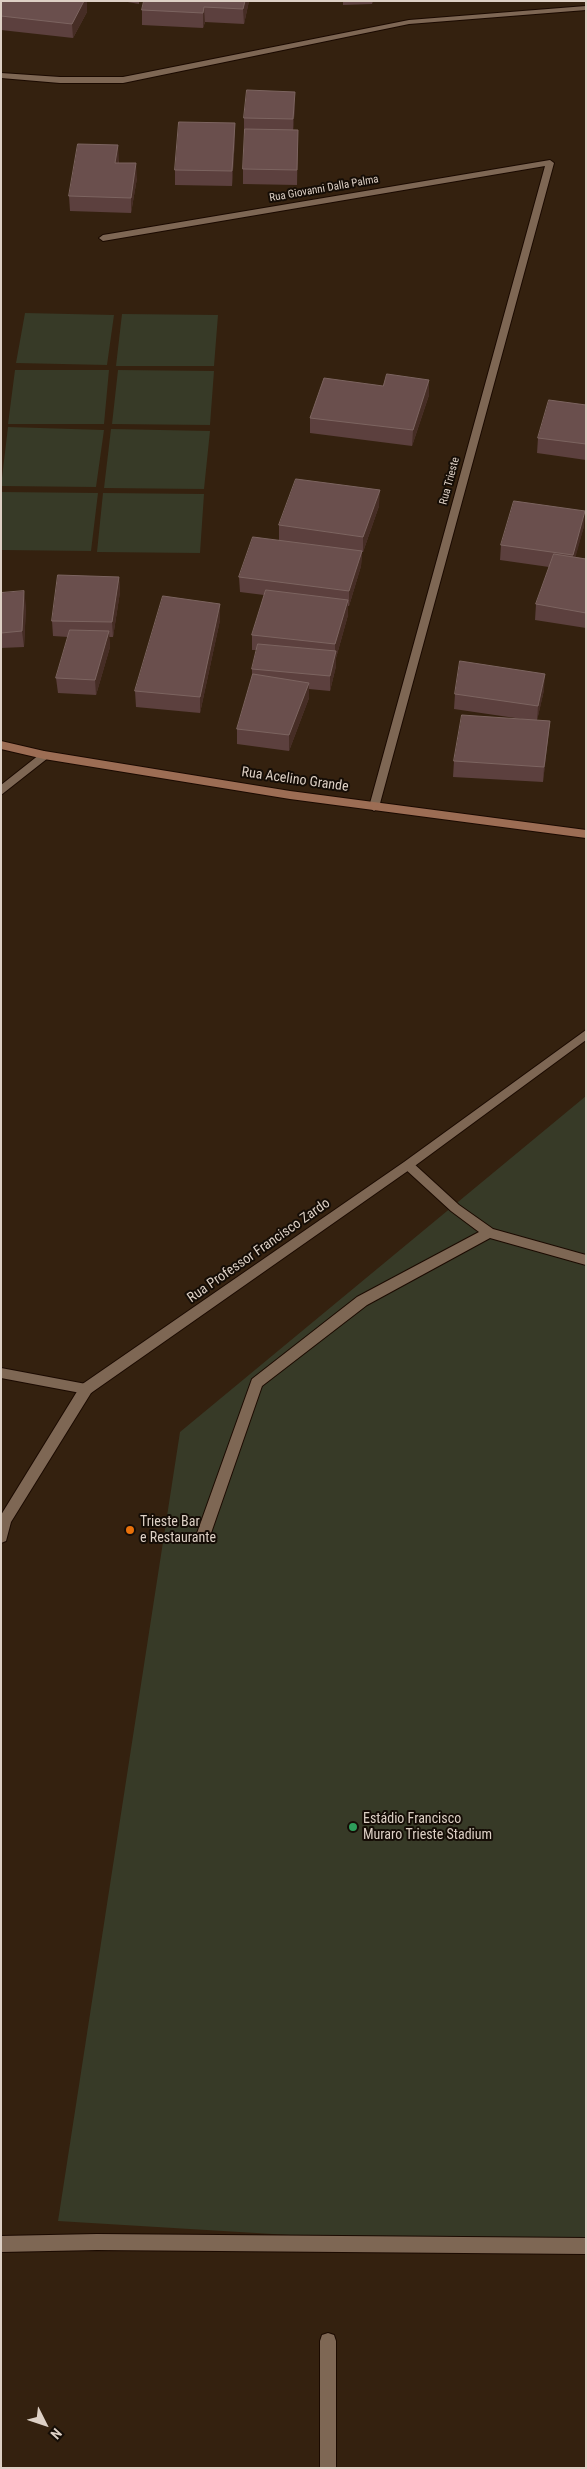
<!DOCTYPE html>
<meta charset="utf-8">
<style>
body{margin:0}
#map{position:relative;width:587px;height:2469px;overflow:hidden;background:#34210f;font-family:"Roboto Condensed",sans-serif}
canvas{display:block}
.frame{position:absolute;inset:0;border:2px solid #ddd0c5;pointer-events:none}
.north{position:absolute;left:20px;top:2399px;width:50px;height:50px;-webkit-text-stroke:4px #150d06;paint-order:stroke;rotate:131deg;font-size:14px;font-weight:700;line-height:20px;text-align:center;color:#ddd0c5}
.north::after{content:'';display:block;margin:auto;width:18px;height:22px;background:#ddd0c5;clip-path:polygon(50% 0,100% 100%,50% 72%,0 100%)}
</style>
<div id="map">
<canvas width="587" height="2469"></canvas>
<div class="frame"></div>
<div class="north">N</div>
</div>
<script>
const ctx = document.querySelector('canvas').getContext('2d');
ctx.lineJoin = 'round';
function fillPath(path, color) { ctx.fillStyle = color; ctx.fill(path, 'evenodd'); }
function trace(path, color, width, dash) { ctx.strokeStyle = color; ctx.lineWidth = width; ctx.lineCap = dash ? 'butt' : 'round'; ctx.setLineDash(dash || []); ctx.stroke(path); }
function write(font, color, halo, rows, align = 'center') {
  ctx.font = font + ' "Roboto Condensed",sans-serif'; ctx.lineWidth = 4; ctx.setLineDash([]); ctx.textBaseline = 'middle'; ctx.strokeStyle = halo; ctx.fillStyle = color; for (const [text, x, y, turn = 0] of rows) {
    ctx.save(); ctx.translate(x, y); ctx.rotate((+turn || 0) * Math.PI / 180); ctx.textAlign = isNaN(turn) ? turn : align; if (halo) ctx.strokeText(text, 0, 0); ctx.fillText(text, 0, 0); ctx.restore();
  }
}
fillPath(new Path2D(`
 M25,313L114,315L107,365L16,363Z
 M122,314L218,315L214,366H116Z
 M15,370H109L104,424H8Z
 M118,370L214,371L210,425L112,424Z
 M8,427L104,430L96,487L1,486Z
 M111,429L210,431L204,489L104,488Z
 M1,492L98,493L91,551L1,550Z
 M103,493L204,494L200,553L97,552Z
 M586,1096V2253L58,2221L180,1432Z`), '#373a27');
const lane = new Path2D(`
 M44,751L49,755L48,758L1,795V785Z
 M408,1160L412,1162L459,1205L493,1229L586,1255V1265L490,1238L367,1305L262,1386L210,1536L208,1540L203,1542L198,1540L196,1536L252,1379L357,1297L479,1232L451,1211L404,1168L402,1165Z
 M1,1368L86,1384L91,1385L93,1389L91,1393L86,1394L1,1378Z
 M97,2234L586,2238V2254L97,2250L1,2252V2236Z`);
const street = new Path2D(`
 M586,6V10L409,24L123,83H60L1,78V73L60,77H123L409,20Z
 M550,160L554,163L379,807L374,811L369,807L545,166L103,241L99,238L103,235Z
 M586,1030V1040L412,1168L91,1393L11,1522L6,1541L1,1543V1515L81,1385L404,1162Z
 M328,2333L334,2335L336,2341V2468H320V2341L322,2335Z`);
const secondary = new Path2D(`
 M1,741L44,751L290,791L586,830V838L290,799L44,759L1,749Z`);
trace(lane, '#1b0a00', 2);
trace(street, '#1b0a00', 2);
trace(secondary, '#1b0a00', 2);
fillPath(lane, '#7e6754');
fillPath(street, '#7e6754');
fillPath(secondary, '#9c6d54');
fillPath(new Path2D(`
 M122,1H139V4Z
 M144,1H249L244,24L205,22L203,28L142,25V10Z
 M343,1H373L372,4L343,5Z
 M1,2L87,12L73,38L1,30Z
 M295,106L293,130H298L297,185L243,184V169L245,133H244V118Z
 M235,123V138L232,186L175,185V170Z
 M119,160V163L137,178L131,213L70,211L69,196Z
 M383,386L429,395L412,446L310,433V418Z
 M586,405V460L537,453L538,438Z
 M379,506L363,552H362L361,566L349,606H348V615L336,658V666L330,691L309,689V698L289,751L237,744V729L252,676V669L257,650H252V635L264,595L240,592L239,577L279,540V525Z
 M584,526L575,557L586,559V628L535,620L536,604L549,567L500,560L501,545Z
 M119,577L120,592L113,637H109L110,647L96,695L58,693L56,678L68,637L53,636L52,621Z
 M1,593L26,606L24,647L1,648Z
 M220,620L200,713L136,707L135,691Z
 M544,690L537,720L550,721L543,782L453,777L454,761L522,719L454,709L455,694Z`), '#5c403e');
fillPath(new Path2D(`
 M84,1H87V12L73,38L72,24Z
 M245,1H249L244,24L243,9Z
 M204,7L205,22L203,28V13Z
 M295,92V106L293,134V119Z
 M235,123V138L232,186V171Z
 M118,145L119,160L116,178L115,163Z
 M136,163L137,178L131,213V198Z
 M429,380V395L412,446L413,430Z
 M380,490L379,506L363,552V537Z
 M585,511L584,526L572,570L573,555Z
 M362,551L361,566L349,606V591Z
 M119,577L120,592L113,637L112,622Z
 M24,591L26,606L24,647L22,631Z
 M348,600V615L336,658V666L330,691V676L335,653V644Z
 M220,604V620L200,713V697Z
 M109,631L110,647L96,695L95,680Z
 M545,674L544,690L537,721L538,706Z
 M309,683V698L289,751V735Z
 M550,721L548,737L543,782L544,767Z`), '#462d25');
const building = new Path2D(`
 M2,1H84L72,24L1,16Z
 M144,1H245L243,9L204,7L203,13L142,10Z
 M247,90L295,92L293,119L244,118Z
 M179,122L235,123L232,171L175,170Z
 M245,129L298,130L297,170L243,169Z
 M78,144L118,145L115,163H136L131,198L69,196Z
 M387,374L429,380L413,430L310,418L324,378L383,386Z
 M549,400L586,405V444L538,438Z
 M296,479L380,490L363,537L279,525Z
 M514,501L585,511L573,555L501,545Z
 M253,537L362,551L349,591L239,577Z
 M554,554L586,559V613L536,604Z
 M58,575L119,577L112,622L52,621Z
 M266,590L348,600L335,644L252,635Z
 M24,591L22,631L1,633V593Z
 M163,596L220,604L200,697L135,691Z
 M70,630L109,631L95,680L56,678Z
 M258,644L336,651L330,676L252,669Z
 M460,661L545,674L538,706L455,694Z
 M253,674L309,683L289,735L237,729Z
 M462,715L550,721L544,767L454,761Z`);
fillPath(building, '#6a4f4d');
trace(building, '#7c6460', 1);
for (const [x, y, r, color] of [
 [130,1530,5,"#e8710a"],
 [353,1827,5,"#2e9e5b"]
]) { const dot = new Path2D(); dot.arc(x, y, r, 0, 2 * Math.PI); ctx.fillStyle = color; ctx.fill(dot); trace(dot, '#150d06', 2); }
write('11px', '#ddd0c5', '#150d06', [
 ["Rua Giovanni Dalla Palma",324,189,-10],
 ["Rua Trieste",450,481,-75]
]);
write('14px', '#ddd0c5', '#150d06', [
 ["Rua Acelino Grande",295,780,8],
 ["Rua Professor Francisco Zardo",259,1251,-35]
]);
write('14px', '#ddd0c5', '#150d06', [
 ["Trieste Bar",140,1522],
 ["e Restaurante",140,1538],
 ["Estádio Francisco",363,1819],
 ["Muraro Trieste Stadium",363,1835]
], 'left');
</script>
